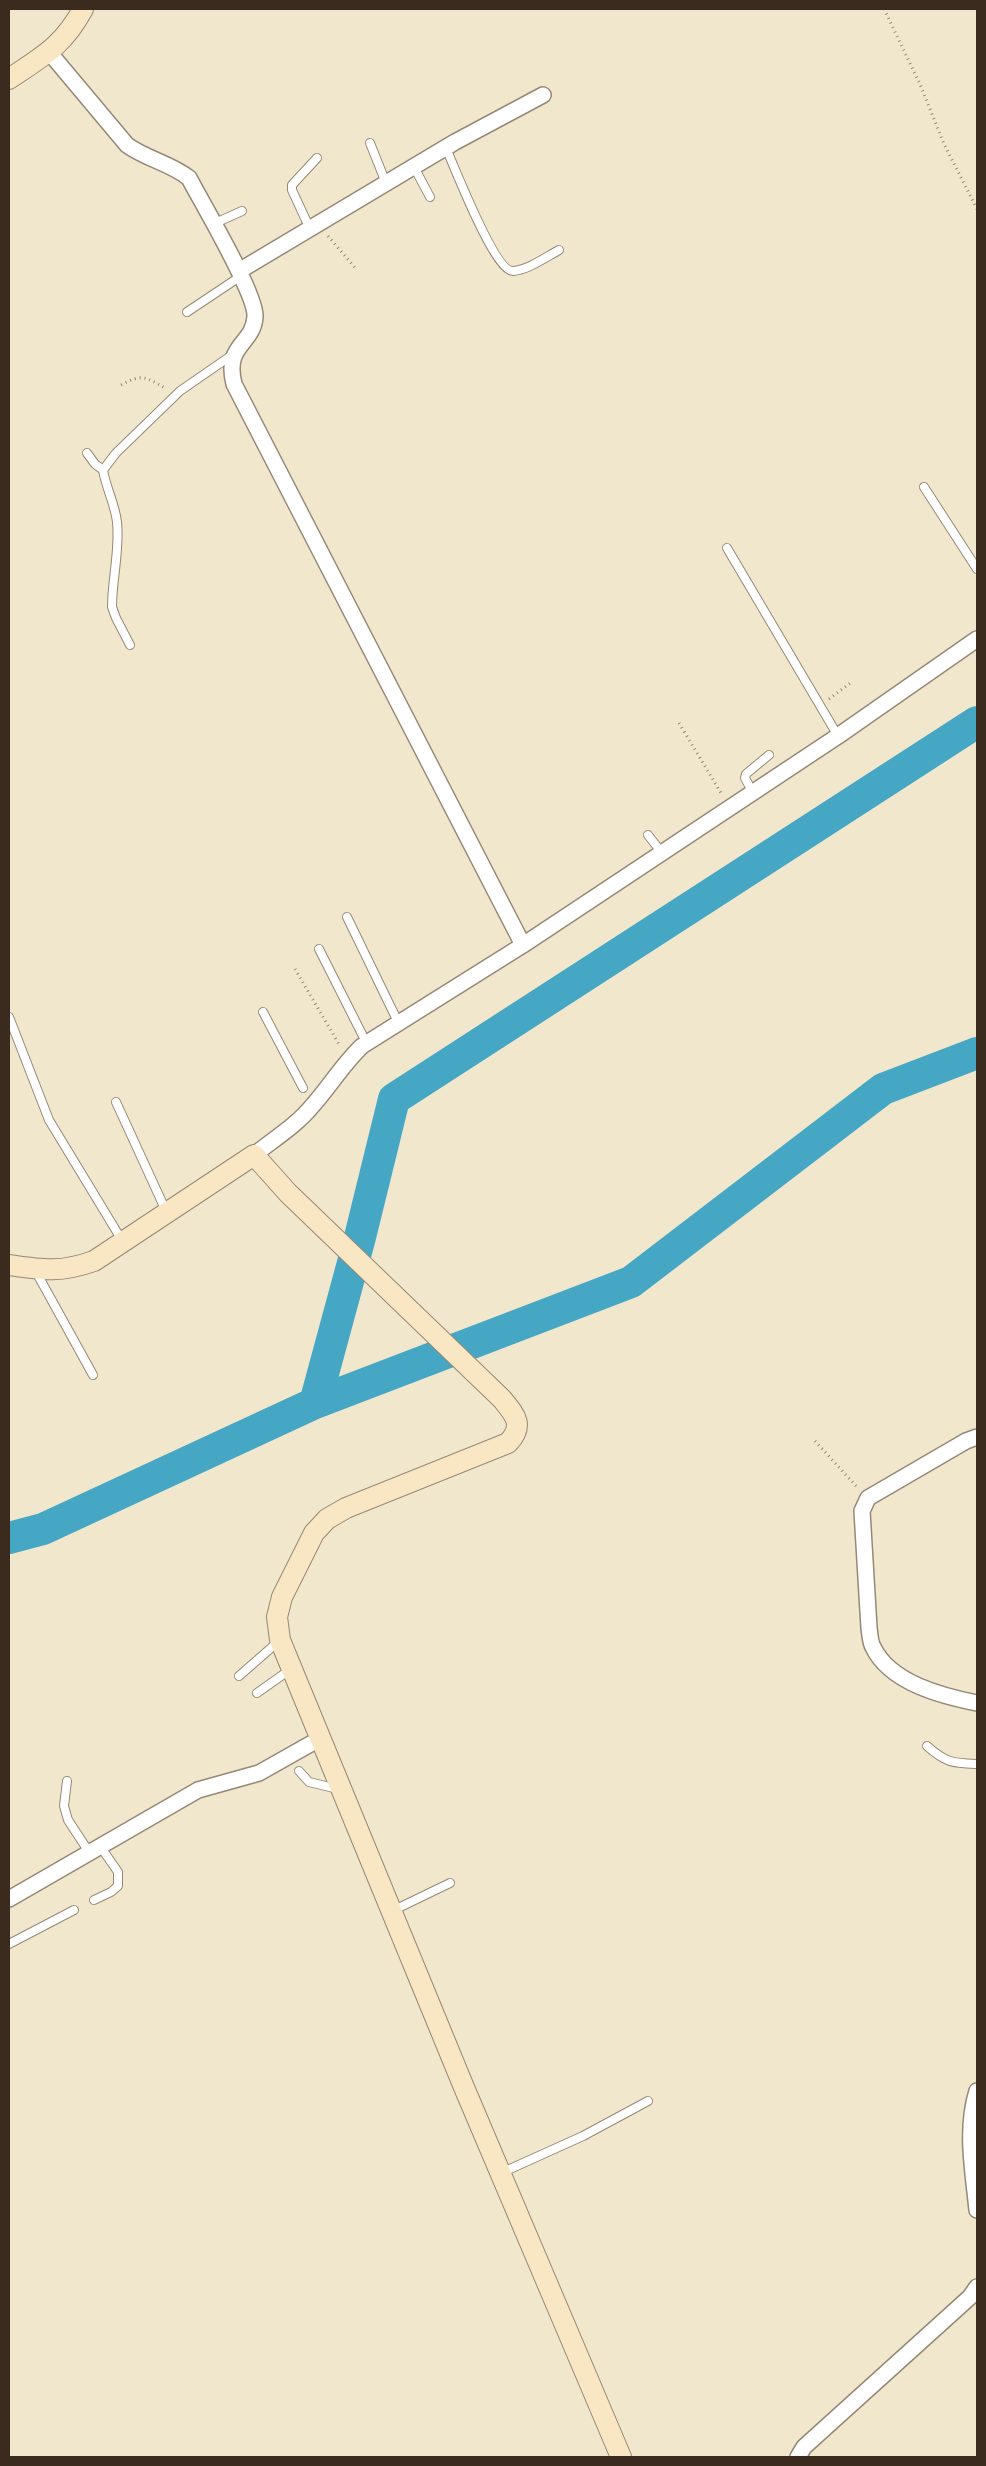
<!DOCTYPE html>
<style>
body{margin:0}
#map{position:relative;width:986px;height:2466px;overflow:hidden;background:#f1e7cd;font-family:Mynerve,sans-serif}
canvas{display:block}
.frame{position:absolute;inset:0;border:10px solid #3b2a1e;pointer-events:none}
</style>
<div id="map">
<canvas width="986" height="2466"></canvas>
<div class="frame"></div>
</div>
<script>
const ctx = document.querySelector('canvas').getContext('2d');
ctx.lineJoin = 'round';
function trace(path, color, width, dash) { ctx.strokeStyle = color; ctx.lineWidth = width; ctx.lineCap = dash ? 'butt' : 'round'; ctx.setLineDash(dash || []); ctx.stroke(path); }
trace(new Path2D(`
 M315,1403L631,1282L883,1089L977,1053
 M9,1538L43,1529L315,1403L360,1237L394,1099L977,722`), '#45a7c4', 32);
const service = new Path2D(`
 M370,143L386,183
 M446,148C454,166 495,272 513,271C528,270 546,257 559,250
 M414,167L430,197
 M213,224L242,211
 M310,229L292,190V185L317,158
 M187,312L241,276
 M87,453L95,464L103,470
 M924,487L977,569
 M727,548L838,736
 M130,645L116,618L112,607C112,579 120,550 117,522C115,504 106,488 103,470L116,453L180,391L232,355
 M753,793L745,778L746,774L769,755
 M648,835L662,853
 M347,917L399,1024
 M319,949L367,1044
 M263,1012L303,1088
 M9,1017L49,1120L123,1242
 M116,1102L166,1211
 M35,1270L93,1375
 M239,1676L279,1641
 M257,1693L291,1669
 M927,1746C946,1763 953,1763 977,1764
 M299,1771L309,1782L338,1789
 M67,1781L64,1806L68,1820L89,1852
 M94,1900L111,1892L118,1886V1872L100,1846
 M392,1911L450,1883
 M9,1944L74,1910
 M501,2173L583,2136L648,2101`);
const minor = new Path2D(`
 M49,52L127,145C146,159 170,163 189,178C202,203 257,295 255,317C253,345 224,344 234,384L523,945
 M239,271L455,142L543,95
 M254,1155C274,1139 297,1125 313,1105C330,1086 343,1064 362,1046L523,945L838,736L977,639
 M977,1437L966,1441L868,1498L862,1511L869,1628C870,1634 870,1642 873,1647C890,1683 942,1696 977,1703
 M9,1899L198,1790L259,1773L321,1738
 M977,2091C965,2130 973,2170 977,2210
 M798,2457L804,2447L970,2297L977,2287`);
const secondary = new Path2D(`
 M9,79C43,56 63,46 83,9
 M9,1265C43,1270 60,1273 94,1261L254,1155L288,1193L502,1399C515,1415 525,1425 508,1443L346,1508L327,1519L314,1533L282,1597L277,1617L280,1640L463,2085L621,2457`);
trace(service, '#968876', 10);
trace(minor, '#968876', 18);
trace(secondary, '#968876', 22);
trace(new Path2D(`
 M884,9L920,84L944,144L977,209
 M328,236L357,270
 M121,385C142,374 144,376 165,388
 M829,699L853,681
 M679,723L721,793
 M295,969L340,1046
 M815,1441L857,1487`), '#968876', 3, [1, 4]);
trace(service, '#fff', 8);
trace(minor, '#fff', 15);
trace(secondary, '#f9e7c3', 20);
</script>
